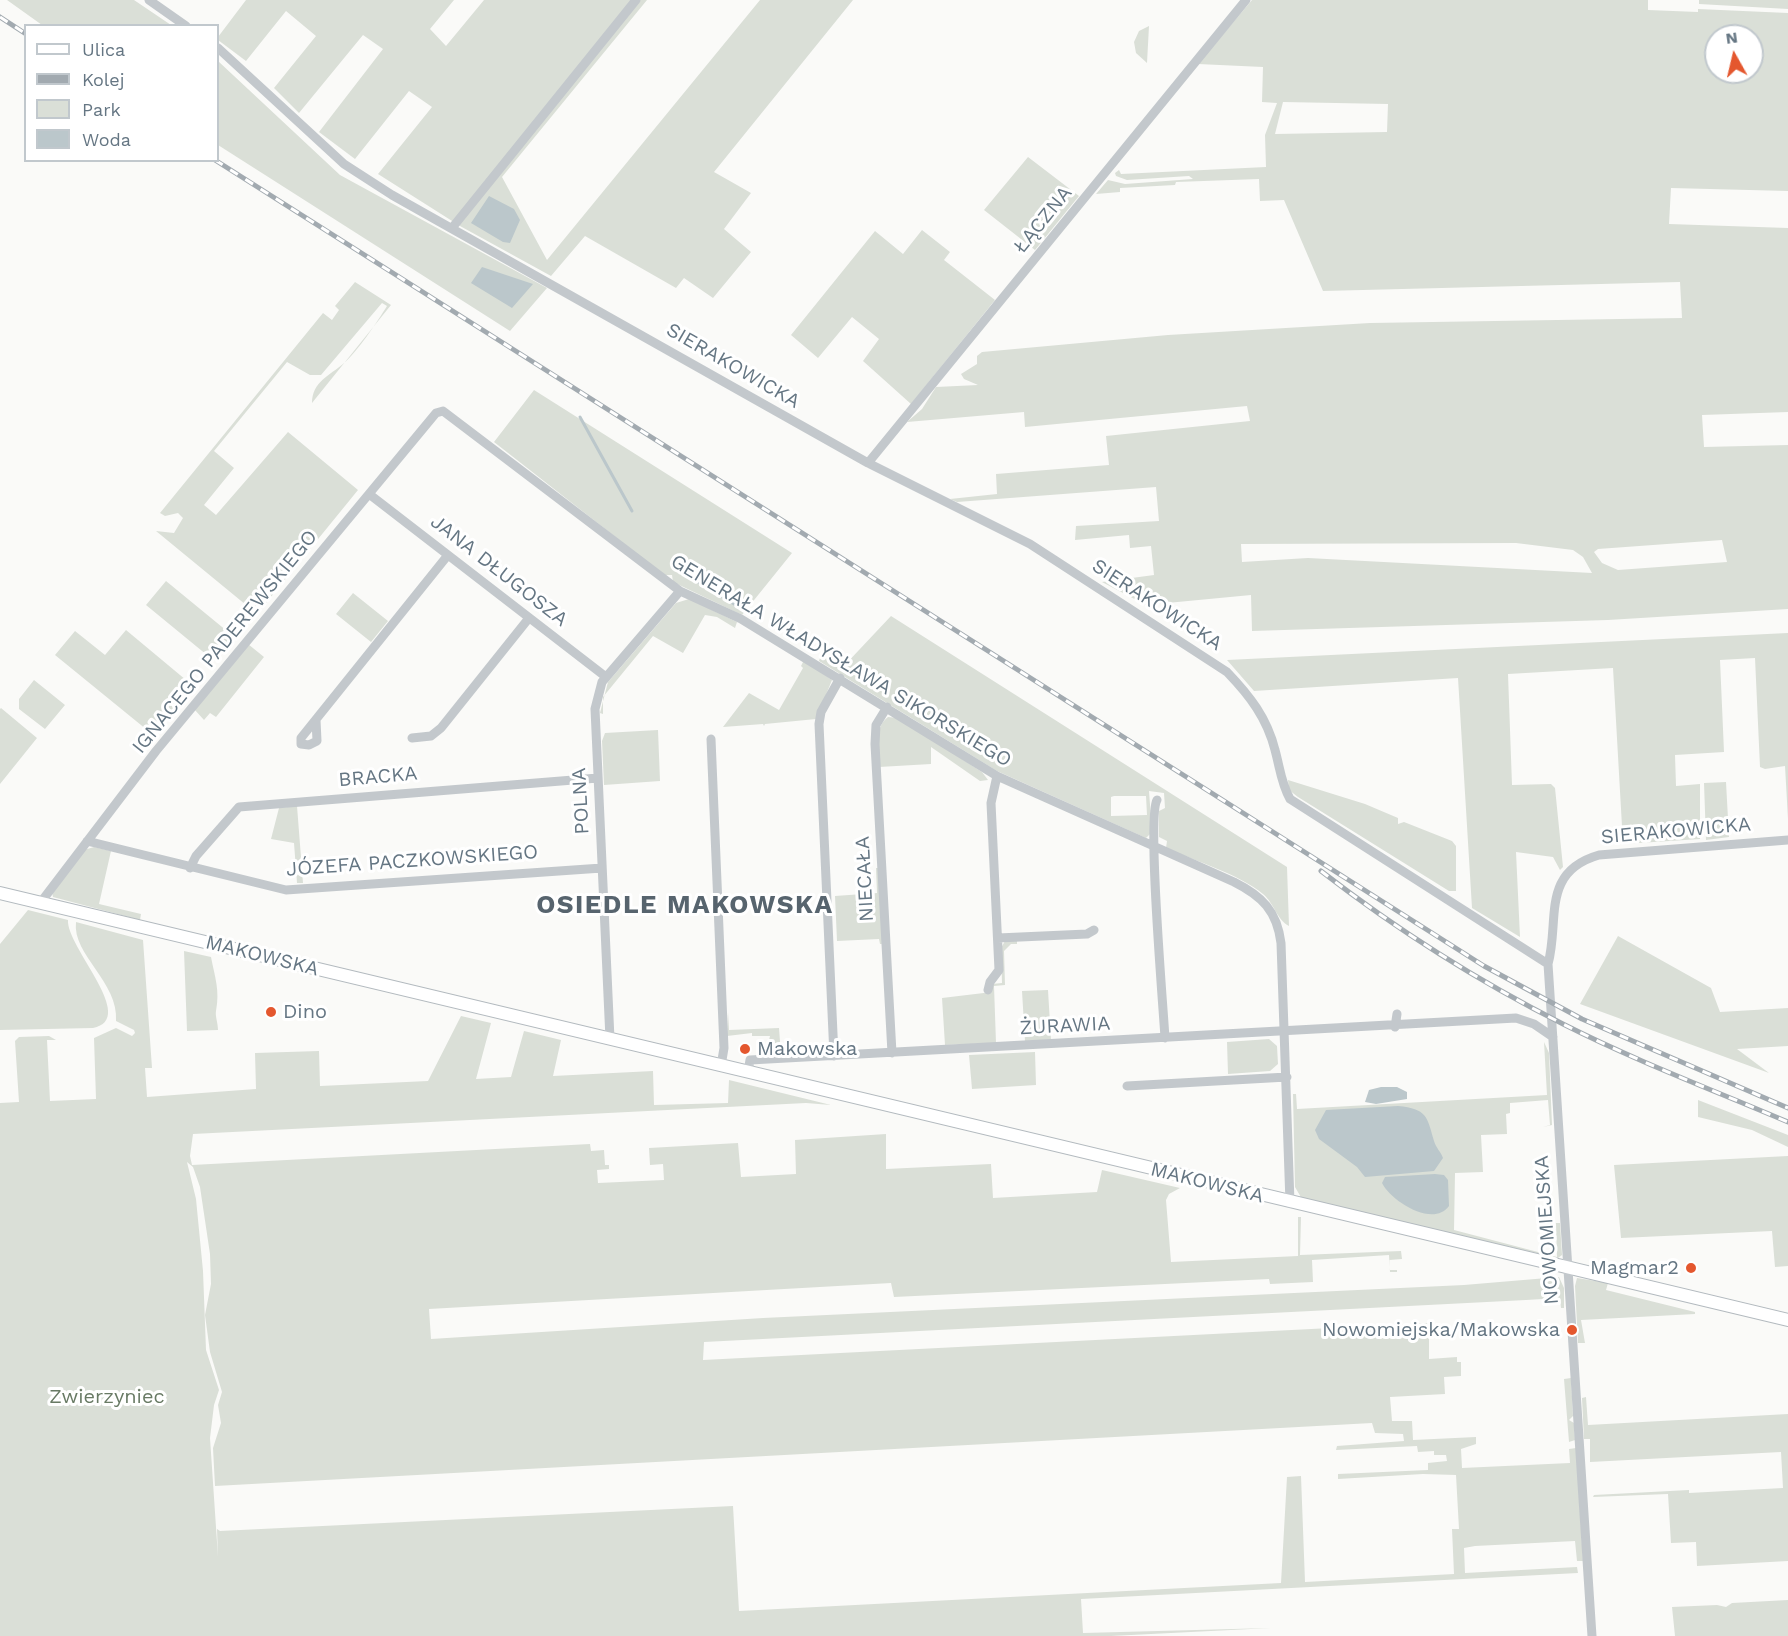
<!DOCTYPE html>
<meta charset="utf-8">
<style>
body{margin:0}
#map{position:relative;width:1788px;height:1636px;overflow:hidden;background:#fafaf8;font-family:"Work Sans",sans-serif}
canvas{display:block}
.legend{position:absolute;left:24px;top:24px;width:195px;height:138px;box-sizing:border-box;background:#fff;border:2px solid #c1c8cd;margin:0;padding:8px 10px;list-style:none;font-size:18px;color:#657683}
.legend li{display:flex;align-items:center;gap:12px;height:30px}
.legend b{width:30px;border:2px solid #c1c8cd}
.north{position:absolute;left:1704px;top:24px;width:60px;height:60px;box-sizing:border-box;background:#fff;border:2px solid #c1c8cd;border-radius:50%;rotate:352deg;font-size:16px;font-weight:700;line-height:24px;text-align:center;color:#657683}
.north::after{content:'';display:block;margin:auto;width:21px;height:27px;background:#e4572e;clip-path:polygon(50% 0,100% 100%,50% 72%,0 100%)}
</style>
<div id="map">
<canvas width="1788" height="1636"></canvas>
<ul class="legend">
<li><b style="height:8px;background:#fff"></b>Ulica</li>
<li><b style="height:8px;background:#a2aab0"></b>Kolej</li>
<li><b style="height:16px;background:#dadfd7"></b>Park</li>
<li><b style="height:16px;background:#bbc7cb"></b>Woda</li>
</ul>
<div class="north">N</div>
</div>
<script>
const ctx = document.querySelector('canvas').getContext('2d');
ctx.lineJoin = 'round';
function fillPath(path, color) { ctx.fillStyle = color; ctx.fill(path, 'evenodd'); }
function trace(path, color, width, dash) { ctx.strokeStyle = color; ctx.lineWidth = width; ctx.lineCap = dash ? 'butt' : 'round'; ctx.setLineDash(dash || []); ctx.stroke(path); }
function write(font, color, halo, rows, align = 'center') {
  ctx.font = font + ' "Work Sans",sans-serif'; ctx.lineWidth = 6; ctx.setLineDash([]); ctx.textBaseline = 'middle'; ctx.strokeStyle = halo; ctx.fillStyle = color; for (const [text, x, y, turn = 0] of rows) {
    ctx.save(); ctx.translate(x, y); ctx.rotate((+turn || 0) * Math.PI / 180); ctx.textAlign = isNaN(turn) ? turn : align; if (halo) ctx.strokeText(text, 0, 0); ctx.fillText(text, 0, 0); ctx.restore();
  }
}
fillPath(new Path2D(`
 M7,0H134L171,25H42Z
 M246,0H454L430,29L446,46L484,0H647L502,177L547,260L760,0H853L714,172L751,193L724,229L751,252L713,298L684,278L676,288L585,236L551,276L460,226L378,174L432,107L409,91L355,159L319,132L383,49L363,35L299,113L274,88L316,36L286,11L246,61L218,40V37Z
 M1252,0H1648V10L1698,12V9L1788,13V191L1671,188L1669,224L1788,228V412L1702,415L1704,447L1788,445V609L1608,620L1252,631L1251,595L1146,605L1102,582L1154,575L1151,546L1130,548L1129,535L1075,540L1076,526L1159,521L1156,487L957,502L950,499L997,494L996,474L1109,465L1106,436L1250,421L1247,406L1025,427L1024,412L907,422L922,409L936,387L978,385L964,379L961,374L977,364V356L982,352L1168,335L1370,323L1682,318L1680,282L1323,291L1284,200L1260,201L1259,179L1176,182L1175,185L1120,188V192L1096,194L1108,180L1125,184L1193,179L1189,176L1127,180L1116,176L1115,173L1119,170L1121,174L1266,167L1265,135L1277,103L1262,102L1263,67L1198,64ZM1716,36H1752V72H1716ZM1283,102L1388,104L1387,132L1275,134ZM1722,540L1727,562L1618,570L1602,563L1594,552L1598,549ZM1516,543L1573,550L1583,557L1592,573L1308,558L1242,562L1241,544Z
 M1699,0H1788V9L1699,4Z
 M1149,26L1147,63L1136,53L1134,42L1139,31Z
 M218,61L340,175L547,288L510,331L218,145Z
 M1028,157L1079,196L1035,250L984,210Z
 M922,230L950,252L944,260L995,300L911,404L863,361L879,339L852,317L818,358L791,335L875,231L903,254Z
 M355,282L391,305L316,398L312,403C312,382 330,375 343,364C358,351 377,322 387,306L382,303L321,375H310L287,362L214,451L234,468L204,505L216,515L288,432L358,490L257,614L156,531L174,533L183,518L178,513L165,516L160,513L323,313L332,320L339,310L335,306Z
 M534,390L792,553L742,615L673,582L672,575H664L494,442Z
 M166,581L233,636L213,660L146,605Z
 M353,593L388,621L371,642L336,614Z
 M689,599L737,622L735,628L717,617L705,615L683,653L653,636L603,697V714L600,713L608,682L676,603Z
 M891,616L1287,867L1289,926C1277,920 1274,903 1263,894C1239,874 1195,861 1166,848L1167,841L1159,837V811L1165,808L1164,793L1149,791L1152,832L1146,838L997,771L819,661L821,654L843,667ZM1114,796H1146L1147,815L1111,816V797Z
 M126,630L192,685L152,734L55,655L75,631L105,655Z
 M1788,633V819L1785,766L1765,769L1760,767L1755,658L1720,660L1724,752L1675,755L1676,786L1700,784V839L1623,844L1613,668L1508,674L1512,785L1551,784L1555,788L1563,867L1560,870L1553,857L1516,852L1520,937L1472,908L1458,678L1254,691L1227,660Z
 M248,644L264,657L216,717L210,713L204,720L194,709Z
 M804,660L832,680L816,719L765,724L764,726L763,724L723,727L749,693L779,710L803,668L801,666Z
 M34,680L65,705L45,729L19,709V699Z
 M1,708L37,738L0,784V709Z
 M888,717L898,718L982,772L988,780L980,781L931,747V764L879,767C879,751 873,728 888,717Z
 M658,730L660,781L604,785L602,741L605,733Z
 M1288,780L1365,804L1398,818V824L1404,822L1452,841L1456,846V891H1449L1298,797L1289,790Z
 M1726,782L1729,837L1706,840L1704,783Z
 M297,806L303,883H297L294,843L271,839L279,808Z
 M94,847L111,851L99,904L141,914L140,920L53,897L52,892L84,850Z
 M876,868H879L883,944H880L879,939L837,941L835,896L877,893Z
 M28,910L68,920C66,947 139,1019 93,1028L0,1030V944Z
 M76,922L143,940L152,1068H145L147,1097L256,1089L255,1053L319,1051L320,1086L428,1081L461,1016L491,1023L476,1079L511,1077L524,1031L561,1040L553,1076L653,1071L654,1105L728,1103L729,1080L831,1105L806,1103L193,1134L190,1156L192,1165L590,1144L591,1151L604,1150L605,1165H609V1169L597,1170L598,1183L664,1180L663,1164L650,1165L649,1148L738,1143L741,1177L796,1174L795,1140L886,1134V1169L991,1164L993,1198L1097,1192L1102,1170L1180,1188L1169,1194L1166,1200L1171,1262L1298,1256V1217H1301L1300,1255L1401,1251L1402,1259L1389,1260L1390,1270H1397V1272H1390L1389,1255L1312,1260L1313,1282L1270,1284L1269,1279L894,1297L891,1283L429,1309L431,1339L763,1318L1464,1285L1559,1277L1564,1288V1308H1561L1560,1298L1526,1300L704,1342L703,1360L1429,1323V1359L1457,1357V1362H1461V1376L1444,1377L1445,1394L1390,1397L1392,1421H1412L1413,1440L1476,1437V1444L1461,1449L1462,1468L1570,1463L1569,1449L1576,1448L1583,1561H1577L1575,1541L1475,1546L1464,1548L1465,1573L1577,1567L1578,1573L1081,1599L1083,1633L1271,1628L1111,1636H0V1103L19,1102L15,1041L19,1037L49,1036L56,1040H47L50,1101L96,1099L94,1038L116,1028L132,1036L135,1033L134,1030L116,1021C119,982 72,955 76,922ZM187,1162L193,1167L200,1187L210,1254L211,1284L205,1315L210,1352L222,1392L218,1405L221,1423L213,1448L215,1486L1372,1423L1375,1433L1403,1434L1404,1441L1337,1446L1336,1450L1417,1446L1418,1452L1434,1451V1455H1446L1447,1461L1428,1463V1470L1338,1474V1479L1423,1474L1456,1475L1459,1529H1452L1454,1574L1305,1582L1301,1476L1287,1477L1281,1583L739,1611L733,1506L220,1531L217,1529L218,1557L210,1438L214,1405L219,1390L206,1350L203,1271L196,1199Z
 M1618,936L1711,988L1720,1012L1788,1008V1046L1737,1049L1769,1073L1580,1004Z
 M1005,941H1017V944H1011L1004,951L1005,985L994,986L996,1043L945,1045L942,998L992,992V984L1002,983L1001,948Z
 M184,951L211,957C215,978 220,990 216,1011C215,1016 218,1023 218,1030L187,1031Z
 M1048,990L1051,1040L1025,1041L1022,991Z
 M728,1012L729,1030L779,1028L781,1055L769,1040L770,1036H752V1033L727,1036Z
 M1269,1039L1277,1046L1278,1064L1270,1071L1228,1074L1227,1042Z
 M1544,1042L1549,1053L1552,1125L1543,1127L1550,1125L1548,1100L1510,1103V1113L1506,1114L1507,1134L1481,1135L1483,1172L1455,1173L1454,1230L1557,1257L1556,1223H1560L1562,1255L1558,1258L1302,1199L1295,1187L1293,1094H1296L1297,1109L1547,1095Z
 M1035,1052L1036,1085L972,1089L969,1055Z
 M1698,1100L1788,1135V1147L1752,1130L1698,1117Z
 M1788,1156V1266L1775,1267L1772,1231L1621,1238L1614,1165Z
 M1577,1278L1608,1283L1606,1290L1695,1312V1314L1581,1320L1585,1343H1578L1575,1286Z
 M1571,1378L1573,1416L1569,1420L1574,1423L1575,1440L1569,1442L1564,1379Z
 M1586,1397L1588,1425L1788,1414V1561L1697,1566L1696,1542L1671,1543L1668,1494L1593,1497L1594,1495L1689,1490V1493L1783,1488L1781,1452L1590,1462V1439H1584L1582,1398Z
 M1788,1600V1636H1675L1672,1607L1717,1605L1726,1607L1732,1603Z`), '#dadfd7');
fillPath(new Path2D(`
 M489,196L514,209L520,220L510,243L503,242L471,223Z
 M482,267L533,284L512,308L471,283Z
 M1381,1087H1397L1407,1092V1099L1376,1104L1365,1102L1369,1090Z
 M1398,1106C1427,1109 1427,1116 1434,1141C1436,1148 1441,1152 1443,1158L1434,1171L1365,1177L1357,1167L1319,1139L1315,1130L1326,1110Z
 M1435,1174L1444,1175L1448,1180L1449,1206C1433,1228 1391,1201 1382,1183L1385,1177Z`), '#bbc7cb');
trace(new Path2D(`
 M580,417L632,511
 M685,574L744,610`), '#bbc7cb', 3);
const secondary = new Path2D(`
 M0,893L1788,1320`);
trace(secondary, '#b3babf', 14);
trace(new Path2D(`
 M149,0L186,26
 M218,48L344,164L392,195L868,463L1030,544L1227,672C1250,696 1267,718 1275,750C1280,768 1281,783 1290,799L1548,964
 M452,228L636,0
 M868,463L1246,0
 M369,494L606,677
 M887,707L876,725L875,744L892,1053
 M316,720L317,741L309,745L301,744V738L448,555
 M412,738L431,736L441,728L529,618
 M711,739L724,1048L721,1066
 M1157,800C1147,817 1163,1004 1165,1038
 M87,841L286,890L602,868
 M190,868L196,856L239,807L598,778
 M41,902L156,751L436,413L443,411L680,591L741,619L997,776L1234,882C1262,896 1277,911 1281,943L1290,1203
 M998,938L1087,934L1094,930
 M988,990L990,982L999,970L991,803L997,776
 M1395,1027L1397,1014
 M610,1039L595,709L602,682L680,591
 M834,1056L819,724L821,712L840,678
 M748,1072L750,1060L1516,1018L1534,1024L1553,1037
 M1127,1086L1287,1077
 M1592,1636L1548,964C1560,921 1540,872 1599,855L1788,840`), '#c3c8cc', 9);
trace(secondary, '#fff', 12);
const rail = new Path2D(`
 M0,17L26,34
 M215,160L1484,966L1582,1019L1788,1108
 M1321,871C1396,929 1478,981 1563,1024C1636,1061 1713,1090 1788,1122`);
trace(rail, '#a2aab0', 5);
trace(rail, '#fff', 3, [9]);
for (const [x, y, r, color] of [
 [271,1012,6,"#e4572e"],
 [745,1049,6,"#e4572e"],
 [1691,1268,6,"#e4572e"],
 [1572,1330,6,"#e4572e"]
]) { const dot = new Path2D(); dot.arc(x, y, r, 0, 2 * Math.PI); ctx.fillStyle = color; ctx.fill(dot); trace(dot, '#fff', 2); }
write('20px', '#657683', '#fff', [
 ["ŁĄCZNA",1043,220,-51],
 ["SIERAKOWICKA",733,366,30],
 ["JANA DŁUGOSZA",499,571,38],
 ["SIERAKOWICKA",1157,605,33],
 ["IGNACEGO PADEREWSKIEGO",225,642,-51],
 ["GENERAŁA WŁADYSŁAWA SIKORSKIEGO",841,661,31],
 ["BRACKA",378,777,-5],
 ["POLNA",581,801,-93],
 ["SIERAKOWICKA",1676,831,-5],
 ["JÓZEFA PACZKOWSKIEGO",412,861,-4],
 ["NIECAŁA",865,879,-93],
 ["MAKOWSKA",262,956,14],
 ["ŻURAWIA",1065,1026,-3],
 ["MAKOWSKA",1207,1183,14],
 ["NOWOMIEJSKA",1547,1230,-94]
]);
write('20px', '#657683', '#fff', [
 ["Dino",283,1012],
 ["Makowska",757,1049],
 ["Magmar2",1679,1268,"right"],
 ["Nowomiejska/Makowska",1560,1330,"right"]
], 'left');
write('20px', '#687a64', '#fff', [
 ["Zwierzyniec",107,1397]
]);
ctx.letterSpacing = '1.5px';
write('bold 26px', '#57646e', '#fff', [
 ["OSIEDLE MAKOWSKA",685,905]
]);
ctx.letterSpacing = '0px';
</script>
